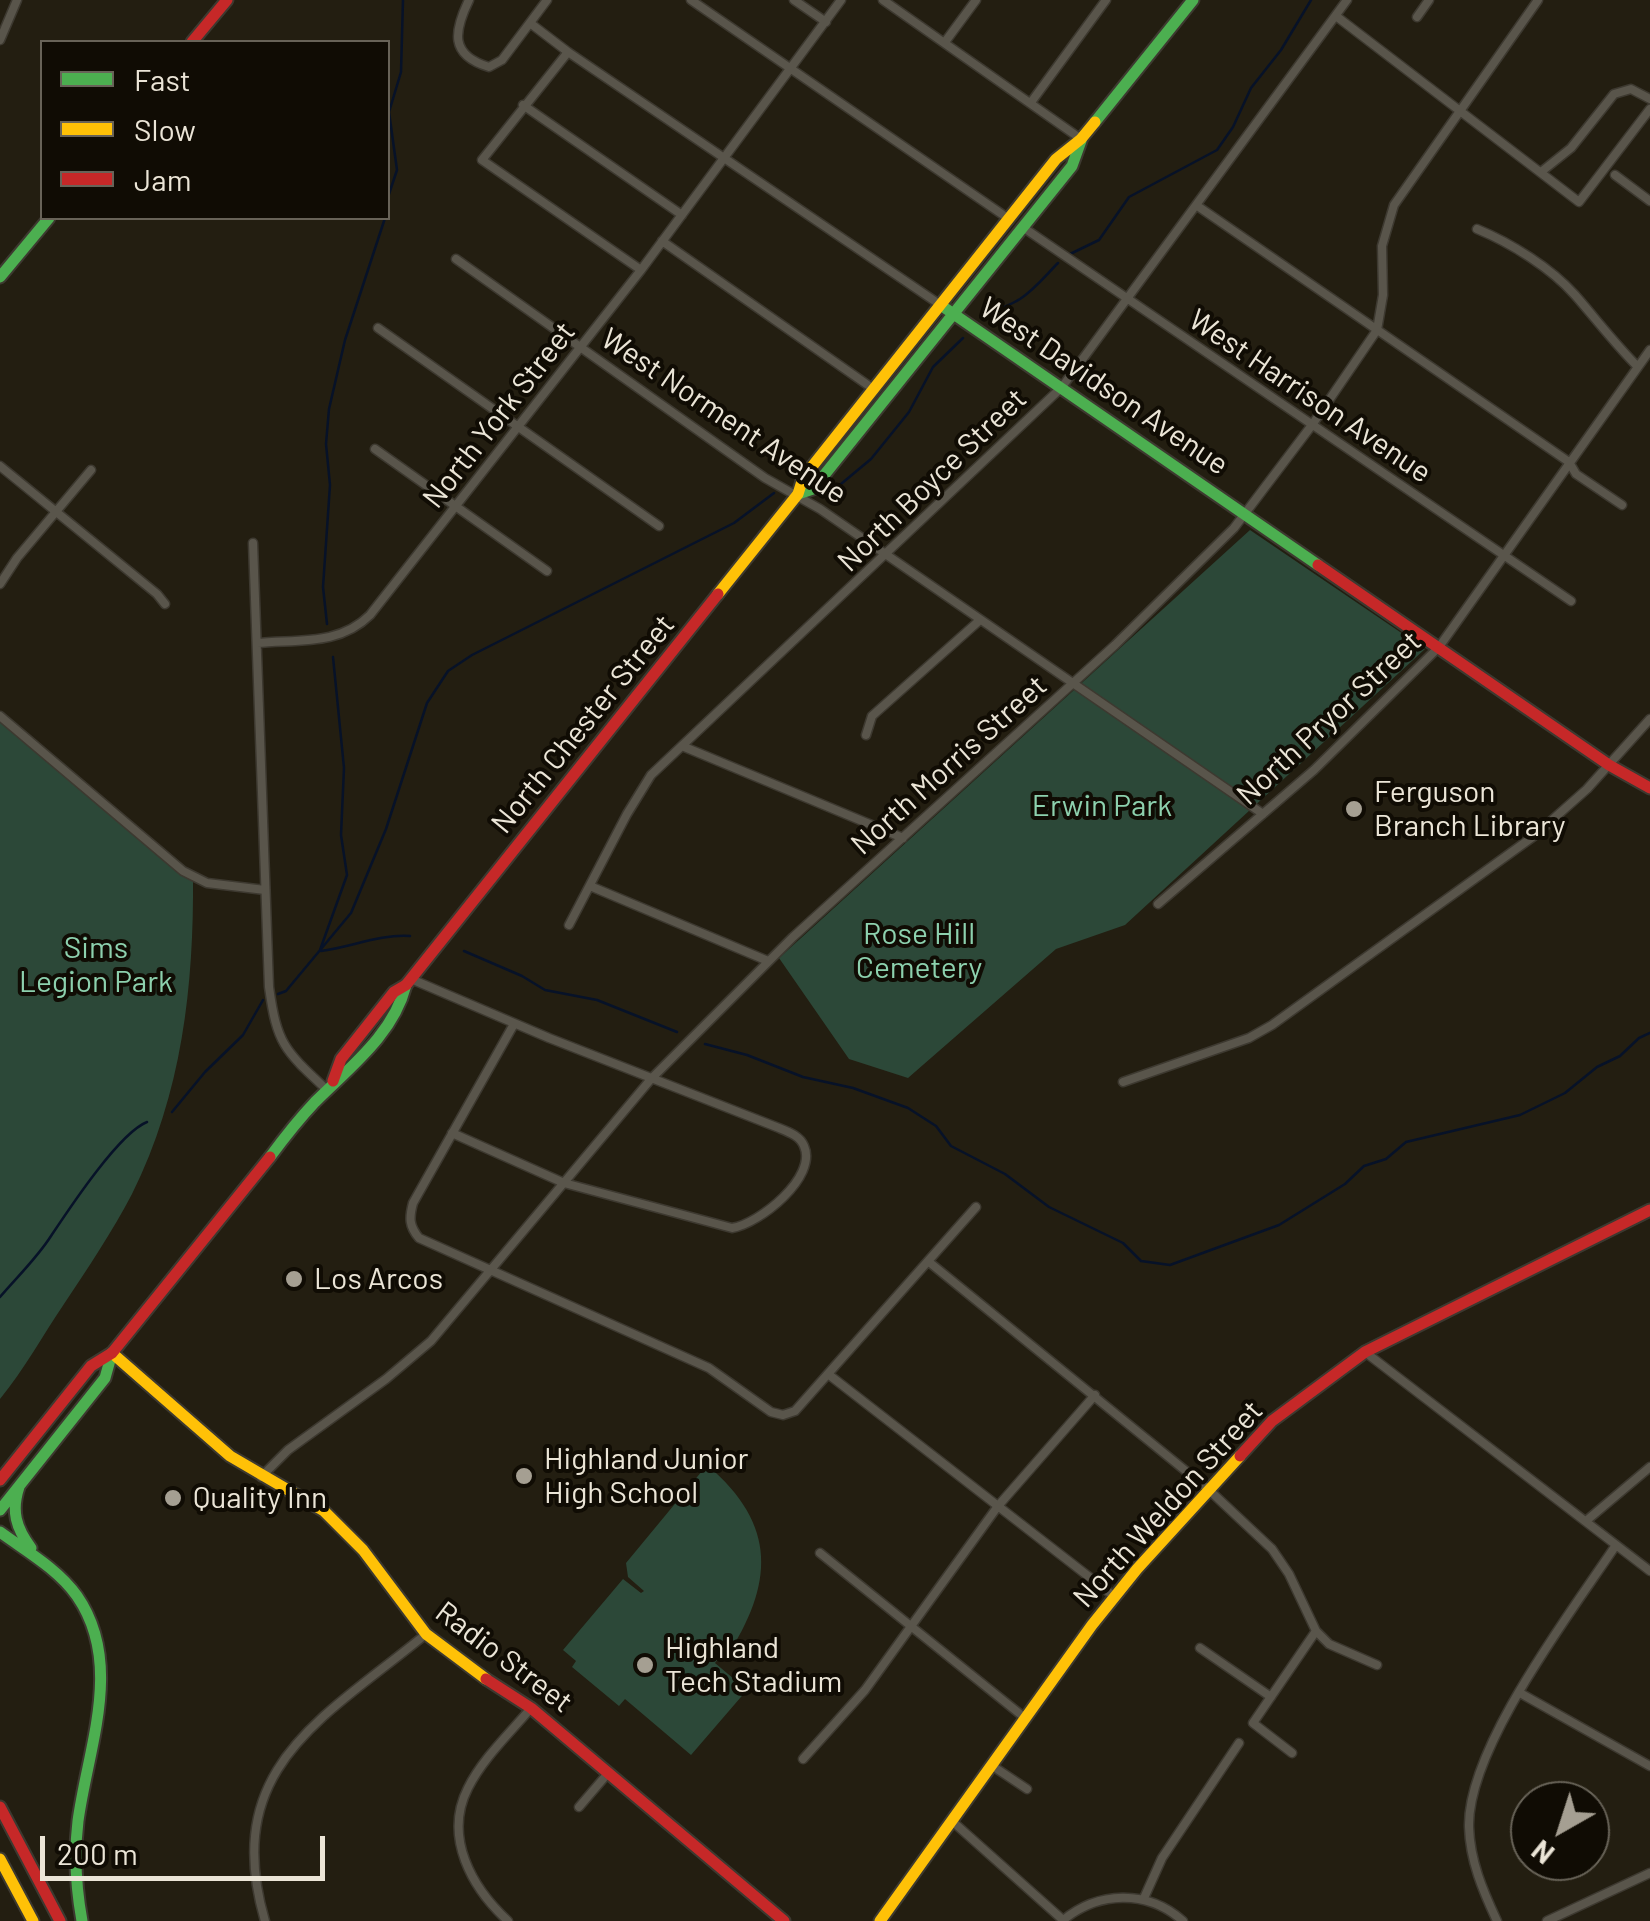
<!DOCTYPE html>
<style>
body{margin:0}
#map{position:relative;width:1650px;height:1921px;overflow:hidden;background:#231e11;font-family:Barlow,sans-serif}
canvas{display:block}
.legend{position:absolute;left:40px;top:40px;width:350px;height:180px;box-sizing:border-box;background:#100c04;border:2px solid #686358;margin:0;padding:12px 18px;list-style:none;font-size:30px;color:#ebe5d7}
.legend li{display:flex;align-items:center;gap:20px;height:50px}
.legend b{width:50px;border:2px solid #686358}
.north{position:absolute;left:1510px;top:1781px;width:100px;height:100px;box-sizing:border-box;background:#100c04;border:2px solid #686358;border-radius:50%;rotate:219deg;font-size:28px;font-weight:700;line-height:40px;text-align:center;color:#ebe5d7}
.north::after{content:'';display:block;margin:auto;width:35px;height:45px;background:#a59f92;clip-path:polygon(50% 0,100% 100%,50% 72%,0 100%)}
.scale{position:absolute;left:40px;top:1836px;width:285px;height:45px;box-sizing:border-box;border:5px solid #ebe5d7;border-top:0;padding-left:12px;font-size:30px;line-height:35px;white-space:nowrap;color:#ebe5d7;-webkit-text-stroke:8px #100c04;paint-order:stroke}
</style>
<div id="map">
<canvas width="1650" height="1921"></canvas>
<ul class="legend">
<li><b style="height:12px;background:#4caf50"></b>Fast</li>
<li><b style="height:12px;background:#ffc107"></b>Slow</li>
<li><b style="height:12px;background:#c62828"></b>Jam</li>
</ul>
<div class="north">N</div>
<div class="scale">200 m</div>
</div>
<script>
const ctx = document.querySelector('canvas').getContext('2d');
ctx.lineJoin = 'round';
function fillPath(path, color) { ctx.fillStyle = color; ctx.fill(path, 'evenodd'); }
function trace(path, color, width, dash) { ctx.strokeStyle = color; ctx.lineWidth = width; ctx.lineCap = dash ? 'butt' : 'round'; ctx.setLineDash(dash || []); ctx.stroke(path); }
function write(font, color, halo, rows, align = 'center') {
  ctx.font = font + ' Barlow,sans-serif'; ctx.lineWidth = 8; ctx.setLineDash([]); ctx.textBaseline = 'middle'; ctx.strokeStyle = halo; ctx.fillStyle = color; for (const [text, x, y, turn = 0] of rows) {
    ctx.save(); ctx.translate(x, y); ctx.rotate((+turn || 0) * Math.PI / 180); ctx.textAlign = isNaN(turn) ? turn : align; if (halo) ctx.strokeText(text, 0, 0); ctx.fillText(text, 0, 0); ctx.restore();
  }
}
fillPath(new Path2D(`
 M1250,530L1425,649L1125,925L1056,949L908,1078L849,1059L779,958Z
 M0,716L193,876C194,986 182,1094 132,1194C112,1232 88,1268 64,1304C43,1335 24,1370 0,1399Z
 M707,1465C778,1525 774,1584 726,1658L721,1655L715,1663L747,1690L691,1755L625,1699L619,1706L572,1667L576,1661L563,1650L623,1579L641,1593L644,1591L628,1577L626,1563Z`), '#2c4838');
trace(new Path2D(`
 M388,197L397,170L389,112L401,72L403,0
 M1068,255L1099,240L1129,197L1217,150L1233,127L1251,88L1281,50L1311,0
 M983,320C994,310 1007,307 1020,299C1035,289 1046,275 1058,263
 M829,494L871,459L909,412L933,367L963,338
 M327,624L323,587L330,485L326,444L329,409L345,340L385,218
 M320,950L347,875L341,835L344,768L333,657
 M321,951C351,947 380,934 410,936
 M464,951L522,976L545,990L597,1000L677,1032
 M278,994L286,991L351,913L386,829L427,703L448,671L472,655L734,523L774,493
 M705,1044L747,1055L803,1077L853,1088L908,1108L936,1126L951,1146L1005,1174L1049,1207L1123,1243L1141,1261L1170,1265L1279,1225L1345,1184L1364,1166L1386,1159L1406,1142L1520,1115L1565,1093L1597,1067L1620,1056L1639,1038L1650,1033
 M172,1112L205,1072L243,1035L263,1000
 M0,1297C17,1277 37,1258 51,1236C69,1209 119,1133 147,1122`), '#071228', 2.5);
const street = new Path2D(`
 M469,0C454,31 449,55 489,67L502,60L547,0
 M691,0L1009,219
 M794,0L826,22
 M883,0L1081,139
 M1336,16L1579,202L1650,109
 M1417,17L1429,0
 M530,23L568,52L942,306
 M0,40L17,0
 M945,42L976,0
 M568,52L482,160L641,270
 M1032,101L1106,0
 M523,105L682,215
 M1541,172L1571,148L1614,94L1631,89L1650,99
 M1615,175L1650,201
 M1196,205L1569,462L1576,474L1622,505
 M1024,228L1571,601
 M1477,229C1511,243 1551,268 1575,295C1596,319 1615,344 1638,367
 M662,241L872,388
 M456,259L765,478L820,509L1263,814
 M378,328L659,526
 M375,449L547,571
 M0,466L157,594L165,604
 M253,543L269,987C277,1044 284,1050 326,1089
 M0,584L17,558L91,470
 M257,643C297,639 339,646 370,615L641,270L841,0
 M0,716L183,871L207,883L265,890
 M866,735L872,716L980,620
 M682,746L903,838
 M590,886L768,961
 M1158,904L1314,770L1439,647L1650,350
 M569,925L627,814L651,775L1062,387L1347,0
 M411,979L549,1038L779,1128C789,1132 800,1136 804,1146C818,1177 759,1224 732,1228L564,1183L452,1133
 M514,1024L413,1203C409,1218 409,1226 419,1238L709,1368L771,1412L783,1415L795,1411L976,1207
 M1123,1082L1249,1038L1272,1025L1534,836L1587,789L1650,719
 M929,1262L1208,1489L1272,1549L1289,1574L1316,1631L1329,1644L1377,1665
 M1365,1352L1650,1571
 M828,1374L1115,1597
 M261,1477L288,1450L386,1379L431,1341L651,1079L793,937L1115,645L1234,528L1312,425L1377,330L1383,295L1382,246L1394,205L1538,0
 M1586,1521L1650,1467
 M820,1553L1025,1718
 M1200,1648L1271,1697
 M1520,1693L1650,1766
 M1292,1753L1253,1723L1316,1631
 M803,1759L865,1690L998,1506L1095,1395
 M991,1765L1027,1789
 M579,1807L609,1772
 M952,1821L1063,1920
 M1144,1898L1162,1858L1239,1743
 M265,1921C220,1767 324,1718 426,1634
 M508,1921C472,1888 443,1837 468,1788C483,1758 510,1733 531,1708
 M1062,1921C1098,1891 1147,1889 1183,1921
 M1497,1921C1483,1891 1470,1861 1469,1827C1467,1748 1572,1611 1616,1545
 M1547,1921L1650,1873`);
const fast = new Path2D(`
 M1095,122L1193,0
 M0,277L49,218
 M942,306L1318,565
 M798,494L813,489L1072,166L1081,141
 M270,1157C284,1138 299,1119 315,1102C350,1067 393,1035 406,985
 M19,1487C11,1511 16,1528 31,1548
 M0,1510L105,1378L112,1353
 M0,1532C26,1551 58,1569 77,1596C124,1664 88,1747 78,1821C74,1854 76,1888 82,1921`);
const slow = new Path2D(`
 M718,594L798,494L803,478L1056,159L1081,139L1095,122
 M112,1353L230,1456L324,1511L363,1550L426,1634L486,1679
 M0,1859L33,1921
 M880,1921L1092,1625L1137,1569L1240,1456`);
const jam = new Path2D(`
 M192,42L227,0
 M1318,565L1609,765L1650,788
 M333,1081L341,1059L394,992L406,985L718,594
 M1240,1456L1272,1421L1365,1352L1650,1210
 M0,1480L91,1366L112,1353L270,1157
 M486,1679L531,1708L784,1921
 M0,1807L60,1921`);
trace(street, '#3d3930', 11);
trace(fast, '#3d3930', 15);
trace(slow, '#3d3930', 15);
trace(jam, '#3d3930', 15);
trace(street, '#59554b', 8);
trace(fast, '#4caf50', 11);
trace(slow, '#ffc107', 11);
trace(jam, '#c62828', 11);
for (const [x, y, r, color] of [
 [1354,809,10,"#a59f92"],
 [294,1279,10,"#a59f92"],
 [524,1476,10,"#a59f92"],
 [173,1498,10,"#a59f92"],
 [645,1665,10,"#a59f92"]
]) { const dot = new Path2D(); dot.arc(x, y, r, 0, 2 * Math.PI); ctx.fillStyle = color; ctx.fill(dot); trace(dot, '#100c04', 4); }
write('30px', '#ebe5d7', '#100c04', [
 ["West Davidson Avenue",1104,386,34],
 ["West Harrison Avenue",1310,396,34],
 ["North York Street",499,415,-52],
 ["West Norment Avenue",724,416,34],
 ["North Boyce Street",932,480,-44],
 ["North Pryor Street",1329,718,-43],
 ["North Chester Street",583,724,-51],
 ["North Morris Street",949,765,-42],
 ["North Weldon Street",1168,1504,-48],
 ["Radio Street",504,1657,37]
]);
write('30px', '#ebe5d7', '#100c04', [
 ["Ferguson",1374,792],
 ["Branch Library",1374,826],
 ["Los Arcos",314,1279],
 ["Highland Junior",544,1459],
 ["High School",544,1493],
 ["Quality Inn",193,1498],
 ["Highland",665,1648],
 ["Tech Stadium",665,1682]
], 'left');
write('30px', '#8dd1ae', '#100c04', [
 ["Erwin Park",1102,806],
 ["Rose Hill",919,934],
 ["Cemetery",919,968],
 ["Sims",96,948],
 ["Legion Park",96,982]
]);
</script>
